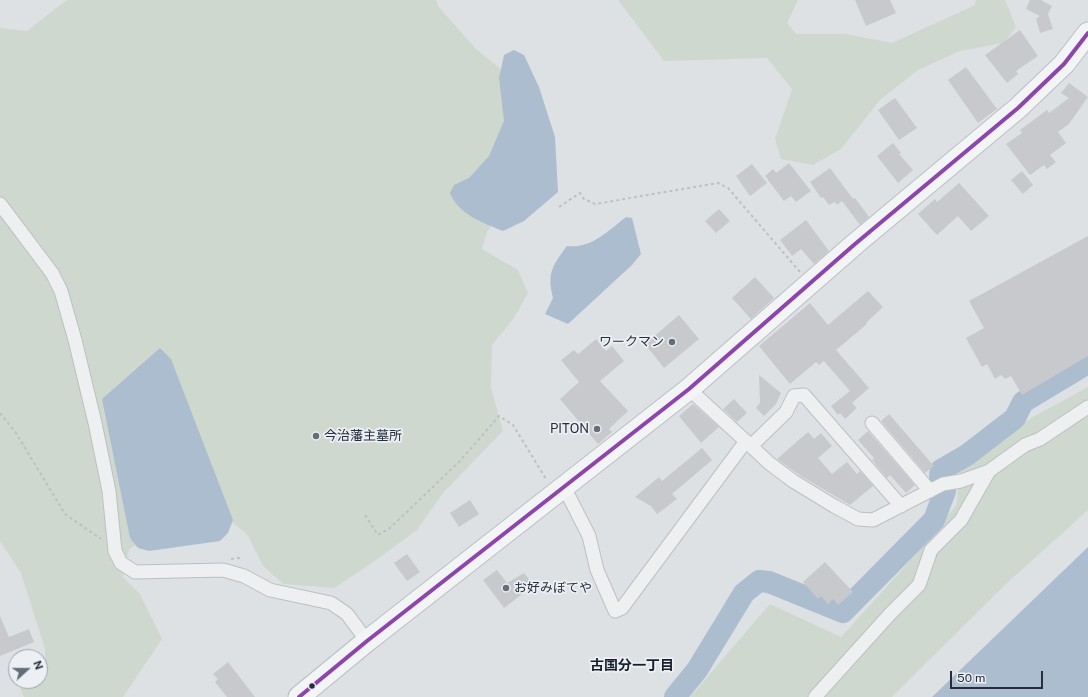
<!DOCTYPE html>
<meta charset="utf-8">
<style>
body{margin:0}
#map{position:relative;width:1088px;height:697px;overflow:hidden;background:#dee1e4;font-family:"Public Sans",sans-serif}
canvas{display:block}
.north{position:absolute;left:8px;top:649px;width:40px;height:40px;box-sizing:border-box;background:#eceff4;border:1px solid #9da2aa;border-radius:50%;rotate:69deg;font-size:11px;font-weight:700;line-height:16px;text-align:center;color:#262e3c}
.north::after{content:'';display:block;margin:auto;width:14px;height:18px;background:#666d77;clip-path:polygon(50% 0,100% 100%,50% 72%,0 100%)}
.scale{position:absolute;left:950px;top:671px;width:93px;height:18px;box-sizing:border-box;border:2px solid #262e3c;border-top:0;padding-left:5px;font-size:12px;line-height:14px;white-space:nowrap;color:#262e3c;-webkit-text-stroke:3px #eceff4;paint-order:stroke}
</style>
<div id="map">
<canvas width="1088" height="697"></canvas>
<div class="north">N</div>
<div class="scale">50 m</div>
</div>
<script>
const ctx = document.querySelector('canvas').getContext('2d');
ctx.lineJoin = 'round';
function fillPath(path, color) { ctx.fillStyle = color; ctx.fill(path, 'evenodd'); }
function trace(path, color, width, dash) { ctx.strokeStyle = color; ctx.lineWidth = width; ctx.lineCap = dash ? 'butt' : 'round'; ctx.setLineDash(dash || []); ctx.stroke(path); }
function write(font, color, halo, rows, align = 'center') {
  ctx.font = font + ' "Public Sans","Noto Sans JP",sans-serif'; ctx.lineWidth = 3.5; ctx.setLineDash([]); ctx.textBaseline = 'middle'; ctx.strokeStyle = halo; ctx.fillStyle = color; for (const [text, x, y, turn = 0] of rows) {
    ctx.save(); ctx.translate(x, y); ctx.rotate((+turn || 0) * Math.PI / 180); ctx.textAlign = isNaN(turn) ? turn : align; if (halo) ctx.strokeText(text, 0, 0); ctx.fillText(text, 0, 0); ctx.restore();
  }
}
fillPath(new Path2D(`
 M70,0H436L439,7L476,49L518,83L522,183L487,232L482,249L518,270L528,293L514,318L492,345L491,387L503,431L443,493L417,530L369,565L334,588L283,584L263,566L247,534L207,503L129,549L123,577L140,594L162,639L123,697H24L17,681H40V673L45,671V649L21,573L0,541V28L27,31L65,1Z
 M618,0H798L787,23L796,34H846L892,43L975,5L976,0H1005L1016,27L1003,43L960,51L918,70L880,100L841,149L813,165L781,159L775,139L792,89L767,58L664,61Z
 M1088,387V510L1006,584L892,697H690L770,604L841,637L917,553L957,504L958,471L1031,418Z`), '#cfd8cf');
fillPath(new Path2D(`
 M514,50L524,55L539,87L555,137L558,192L524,221L503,231C483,223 458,214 450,193L454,185L469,178L489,156L504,121L499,78L504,55Z
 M626,217L632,218L641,254L632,265L568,324L545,314L553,298C547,273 552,266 567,246C591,249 608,231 626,217Z
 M160,348L171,359L233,520L228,533L220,541L149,551L138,548L130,538L102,399Z
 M1088,547V697H932Z`), '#acbdd0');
trace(new Path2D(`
 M675,697L697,670L744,593L759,581L769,582L843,612L934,520L945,491L940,476L941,470L967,455L1015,418L1023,402L1088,363`), '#acbdd0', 22);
fillPath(new Path2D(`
 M855,0H890L896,13L866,26Z
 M1030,0H1041L1052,6L1048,14L1053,29L1040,33L1036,19L1040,16L1026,9Z
 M1020,30L1038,56L1016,71L1018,74L1007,83L985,55Z
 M966,67L997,109L978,123L948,80Z
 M1069,83L1088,97L1069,124L1058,132L1066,143L1050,155L1056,162L1047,169L1044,165L1030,175L1006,144L1022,133L1020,130L1047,110L1049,113L1069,98L1061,93Z
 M895,98L917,128L899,140L878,110Z
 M893,143L901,153L899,154L913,170L898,183L877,156Z
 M789,163L811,191L796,202L791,196L784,201L765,176L773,169L776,173Z
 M752,164L767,183L750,196L736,176Z
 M830,168L853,199L855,198L869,217L860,225L842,201L837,205L835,202L829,205L823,197L821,198L810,182Z
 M1022,171L1033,185L1023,194L1011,180Z
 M959,183L989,216L971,231L958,216L937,235L918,214L935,199L937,202Z
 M719,209L730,221L716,233L705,221Z
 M806,220L829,251L814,264L801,249L792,256L780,240Z
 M1088,236V356L1022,395L1011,376L1005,379L1001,375L995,379L987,364L982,367L966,338L984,328L969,301Z
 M755,277L774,298L751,319L732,298Z
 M868,291L883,307L866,323L867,324L836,350L869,388L852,403L857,408L845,419L840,413L838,415L831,406L850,391L824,361L819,365L816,362L790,384L759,346L810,303L828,325Z
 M679,315L699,339L664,368L645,344Z
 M596,339L606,351L612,346L624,361L600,381L628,411L609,429L612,432L598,444L560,399L579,382L561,360L574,350L578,354Z
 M759,375L781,393L776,404L764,416L756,408L760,403Z
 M734,399L747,413L737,422L723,409Z
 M693,404L719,427L701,443L679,416Z
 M889,414L934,466L925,473L881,421Z
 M868,431L915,485L906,493L890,475L887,478L872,460L874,458L858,440Z
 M808,432L814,439L821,433L832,446L818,458L832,474L847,462L857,474L860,471L873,486L850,505L801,476L777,459Z
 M702,448L712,460L672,494L677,499L657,514L651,506L635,497L659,477L662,481Z
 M470,500L479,514L459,527L450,513Z
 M407,554L420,572L407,581L394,563Z
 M825,562L853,592L838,605L833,599L828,604L821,596L818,599L803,582Z
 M497,570L507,583L524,573L534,585L504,608L483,580Z
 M0,616L9,637L29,629L34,642L0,656Z
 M228,662L255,697H227L215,682L218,679L213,674Z`), '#c7c9cc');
const street = new Path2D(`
 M0,204L52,273L61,291L75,340L95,423L109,491L115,551L121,563L135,572L223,570L244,576L270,590L331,603L347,614L367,641
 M689,389L751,446L786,412L794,396L804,395L901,506
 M872,423L930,491
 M751,446L769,463L793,481L834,506L858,519L873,520L943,484L961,481L989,471L1025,445L1040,439L1088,407
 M564,487L589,536L597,570L615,611L622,608L746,441
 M815,697L890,614L919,585L931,550L961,520L989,471`);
const primary = new Path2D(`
 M299,697L367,641L689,389L855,244L1018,108L1064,64L1088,33`);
trace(street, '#bdbfc2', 15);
trace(primary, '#bbbec2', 23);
trace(new Path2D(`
 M559,207L580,193L584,199L595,204L718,183L728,188L800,272
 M0,413L16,433L65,514L101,539
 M365,515L378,535L390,528L459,462L499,416L513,425L546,479
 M231,559L239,558V561`), '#bebfc4', 2, [3, 3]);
trace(street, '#eeeff1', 13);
trace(primary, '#f2f4f5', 21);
trace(new Path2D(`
 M299,697L367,641L689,389L855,244L1018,108L1064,64L1088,33`), '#8e44ad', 4);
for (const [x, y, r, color] of [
 [672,342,4,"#666d77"],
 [597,429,4,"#666d77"],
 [316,436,4,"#666d77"],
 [506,588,4,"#666d77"],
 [312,686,3.5,"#262e3c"]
]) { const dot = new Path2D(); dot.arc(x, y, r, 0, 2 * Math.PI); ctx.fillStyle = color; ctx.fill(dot); trace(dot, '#eceff4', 1.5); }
write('13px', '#262e3c', '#eceff4', [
 ["ワークマン",664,342],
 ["PITON",589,429],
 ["今治藩主墓所",324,436,"left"],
 ["お好みぼてや",514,588,"left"]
], 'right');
write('bold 14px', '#19202d', '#eceff4', [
 ["古国分一丁目",632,666]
]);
</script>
